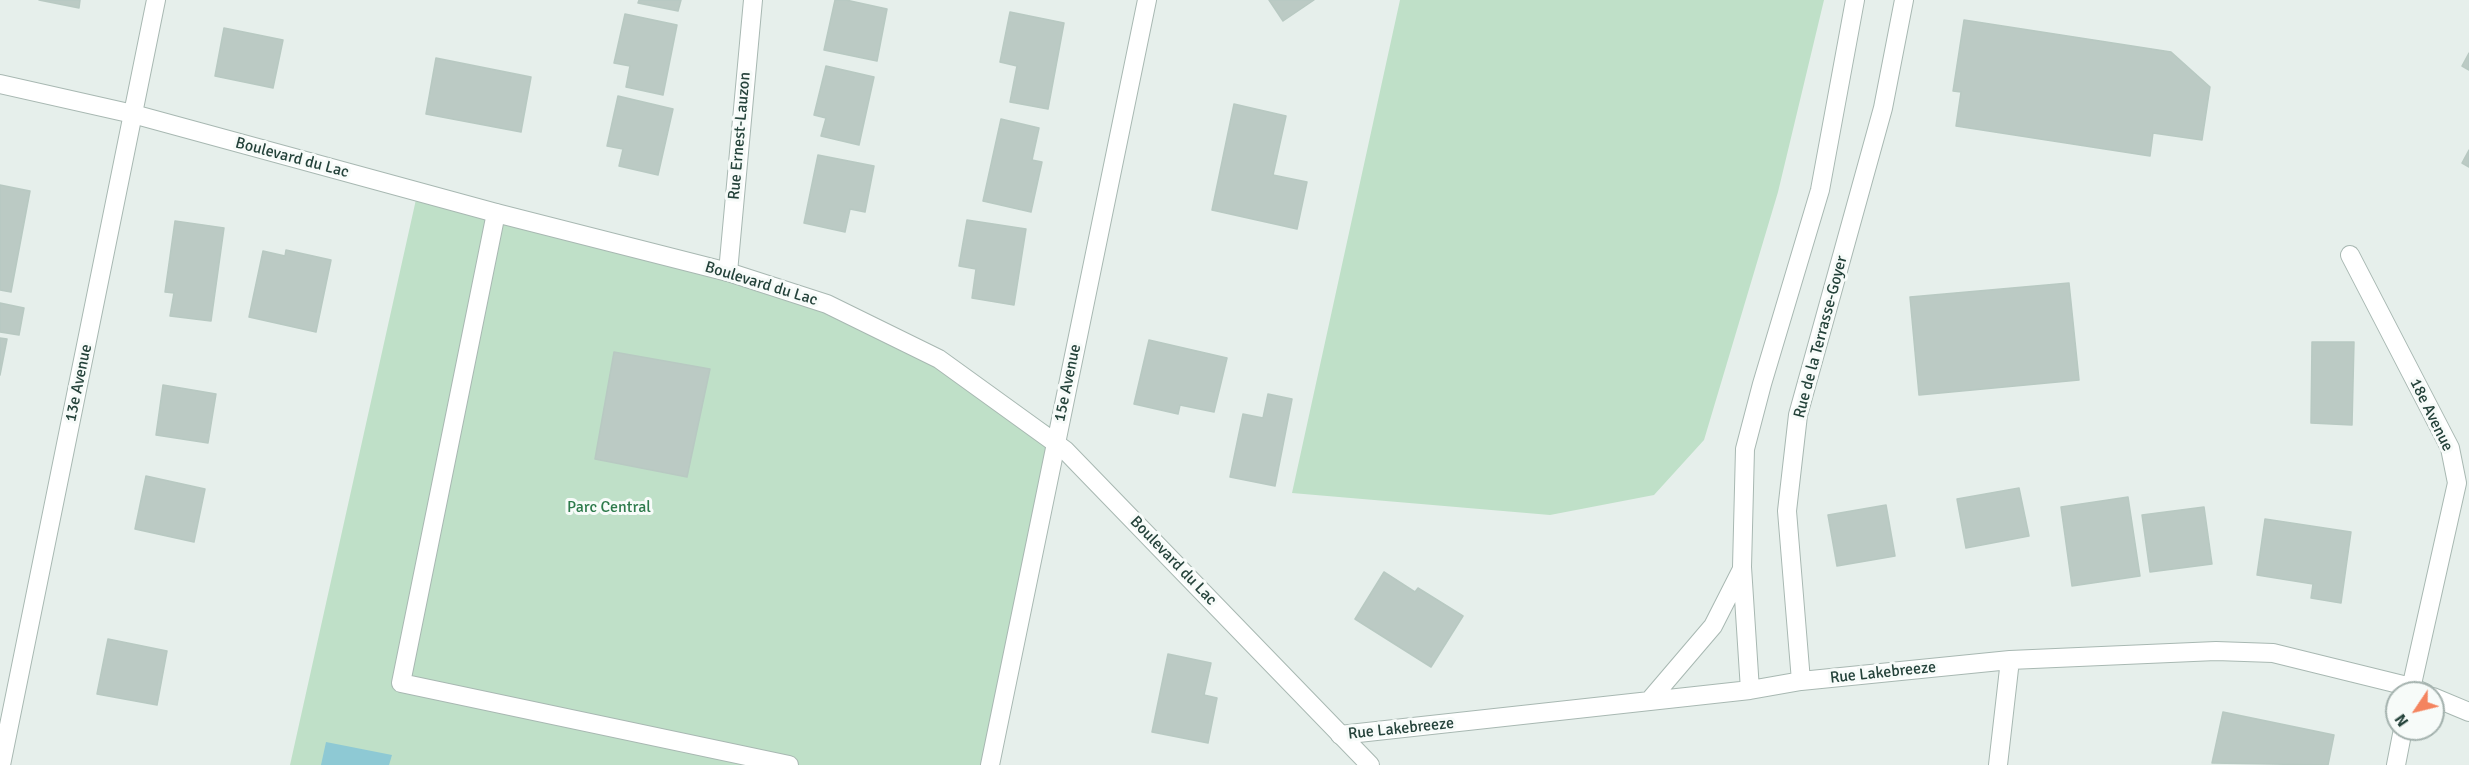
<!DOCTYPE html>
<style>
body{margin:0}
#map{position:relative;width:2469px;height:765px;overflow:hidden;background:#e6efeb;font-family:Signika,sans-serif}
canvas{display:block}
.north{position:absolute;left:2385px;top:681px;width:60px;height:60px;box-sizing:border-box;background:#f7fbf9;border:2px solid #a3b1ad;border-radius:50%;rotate:235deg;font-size:16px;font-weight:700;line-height:24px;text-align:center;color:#24423a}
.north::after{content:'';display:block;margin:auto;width:21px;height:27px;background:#f4845f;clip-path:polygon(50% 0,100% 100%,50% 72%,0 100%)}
</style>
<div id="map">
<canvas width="2469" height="765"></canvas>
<div class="north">N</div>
</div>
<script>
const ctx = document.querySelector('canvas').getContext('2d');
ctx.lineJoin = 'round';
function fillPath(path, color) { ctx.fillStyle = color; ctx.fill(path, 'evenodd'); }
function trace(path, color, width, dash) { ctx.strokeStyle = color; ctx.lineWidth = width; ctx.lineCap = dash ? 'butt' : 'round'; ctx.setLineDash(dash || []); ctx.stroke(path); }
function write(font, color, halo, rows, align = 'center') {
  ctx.font = font + ' Signika,sans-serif'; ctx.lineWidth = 6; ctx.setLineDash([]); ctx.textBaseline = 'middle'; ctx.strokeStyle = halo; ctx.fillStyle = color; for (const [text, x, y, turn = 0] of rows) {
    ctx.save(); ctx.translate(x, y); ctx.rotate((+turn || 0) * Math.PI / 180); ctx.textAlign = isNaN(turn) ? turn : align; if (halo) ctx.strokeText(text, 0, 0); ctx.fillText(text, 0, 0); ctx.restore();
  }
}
fillPath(new Path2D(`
 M1400,0H1824L1778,192L1704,440L1654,495L1550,515L1292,493Z
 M419,186L827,304L939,359L1054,429L990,765H290Z`), '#bfe0c8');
fillPath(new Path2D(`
 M326,742L392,755L389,765H321Z`), '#8ec9d4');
const building = new Path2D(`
 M39,0H80L79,8Z
 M639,0H681L678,11L638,3Z
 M835,0H846L887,9L877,61L824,50Z
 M1269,0H1314L1283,21Z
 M1010,12L1064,23L1048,109L1010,102L1017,66L1000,62Z
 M625,14L677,25L663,95L626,87L630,66L614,63Z
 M1964,20L2171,52L2210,87L2202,140L2153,133L2150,156L1956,126L1961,92L1953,91Z
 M224,28L283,40L273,88L215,76Z
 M2469,53V70L2462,66Z
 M436,58L531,77L521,132L426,114Z
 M826,66L874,77L859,145L821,136L826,118L814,115Z
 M618,96L673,109L658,175L619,166L623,149L607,146Z
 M1234,104L1286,116L1273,175L1307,182L1297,229L1212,210Z
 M1001,119L1039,128L1032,160L1042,162L1031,212L983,201Z
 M2469,150V167L2462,163Z
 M818,155L874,166L865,212L850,209L845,232L804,223Z
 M0,185L30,191L11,292L0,290Z
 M967,220L1026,229L1014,305L972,298L976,269L959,266Z
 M175,221L224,228L211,321L170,316L174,293L165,292Z
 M286,250L331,260L316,332L249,317L263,251L285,256Z
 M2069,283L2079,380L1919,395L1910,297Z
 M0,303L24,308L19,335L0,332Z
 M0,338L7,339L0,375Z
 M1149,340L1227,358L1214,412L1180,405L1178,414L1134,404Z
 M2312,342H2354L2352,425L2311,423Z
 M614,352L710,369L687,477L595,459Z
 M163,385L216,394L208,443L156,435Z
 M1268,394L1292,399L1275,486L1230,477L1243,414L1263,418Z
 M146,476L205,489L194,542L135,529Z
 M2019,488L2029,536L1966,548L1957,499Z
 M2128,497L2140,576L2072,586L2061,507Z
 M1886,505L1895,556L1837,566L1828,515Z
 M2204,507L2212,564L2150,572L2142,515Z
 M2265,519L2351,532L2341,603L2311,598L2313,584L2257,575Z
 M1384,572L1415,592L1418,588L1463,616L1431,667L1355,619Z
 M108,639L167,651L157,705L97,694Z
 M1168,654L1211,663L1204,695L1217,698L1208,743L1152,732Z
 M2223,712L2334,735L2328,765L2212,763Z`);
fillPath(building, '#bbcac4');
trace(building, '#b8c9c2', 1.5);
const service = new Path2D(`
 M496,213L401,683L789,765`);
const minor = new Path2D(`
 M2350,255L2450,448L2457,483L2410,693
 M728,272L753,0
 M1801,681L1787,511L1798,415L1883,108L1904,0
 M1750,690L1742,567L1745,449L1762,384L1820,190L1855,0
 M2433,697L2469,712
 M1649,701L1713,626L1742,569
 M1340,735L1750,690L1801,681L2010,660L2216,651L2273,653L2411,687L2425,693
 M1,765L156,0
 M990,765L1147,0
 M1998,765L2010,660
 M2396,765L2403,729`);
const tertiary = new Path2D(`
 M0,84L133,114L496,213L728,272L827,304L939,359L1065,450L1370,765`);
trace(service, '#a8b8b2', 20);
trace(minor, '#a8b8b2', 20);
trace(tertiary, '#a8b8b2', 20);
trace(service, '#fff', 18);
trace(minor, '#fff', 18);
trace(tertiary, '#fff', 18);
write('16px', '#24423a', '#f7fbf9', [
 ["Rue Ernest-Lauzon",740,136,-85],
 ["Boulevard du Lac",292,158,15],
 ["Boulevard du Lac",761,284,17],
 ["Rue de la Terrasse-Goyer",1821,337,-75],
 ["13e Avenue",79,383,-78],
 ["15e Avenue",1068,383,-78],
 ["18e Avenue",2431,415,64],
 ["Boulevard du Lac",1173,561,46],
 ["Rue Lakebreeze",1883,673,-6],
 ["Rue Lakebreeze",1401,729,-6]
]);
write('16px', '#2d7a4b', '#f7fbf9', [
 ["Parc Central",609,508]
]);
</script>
